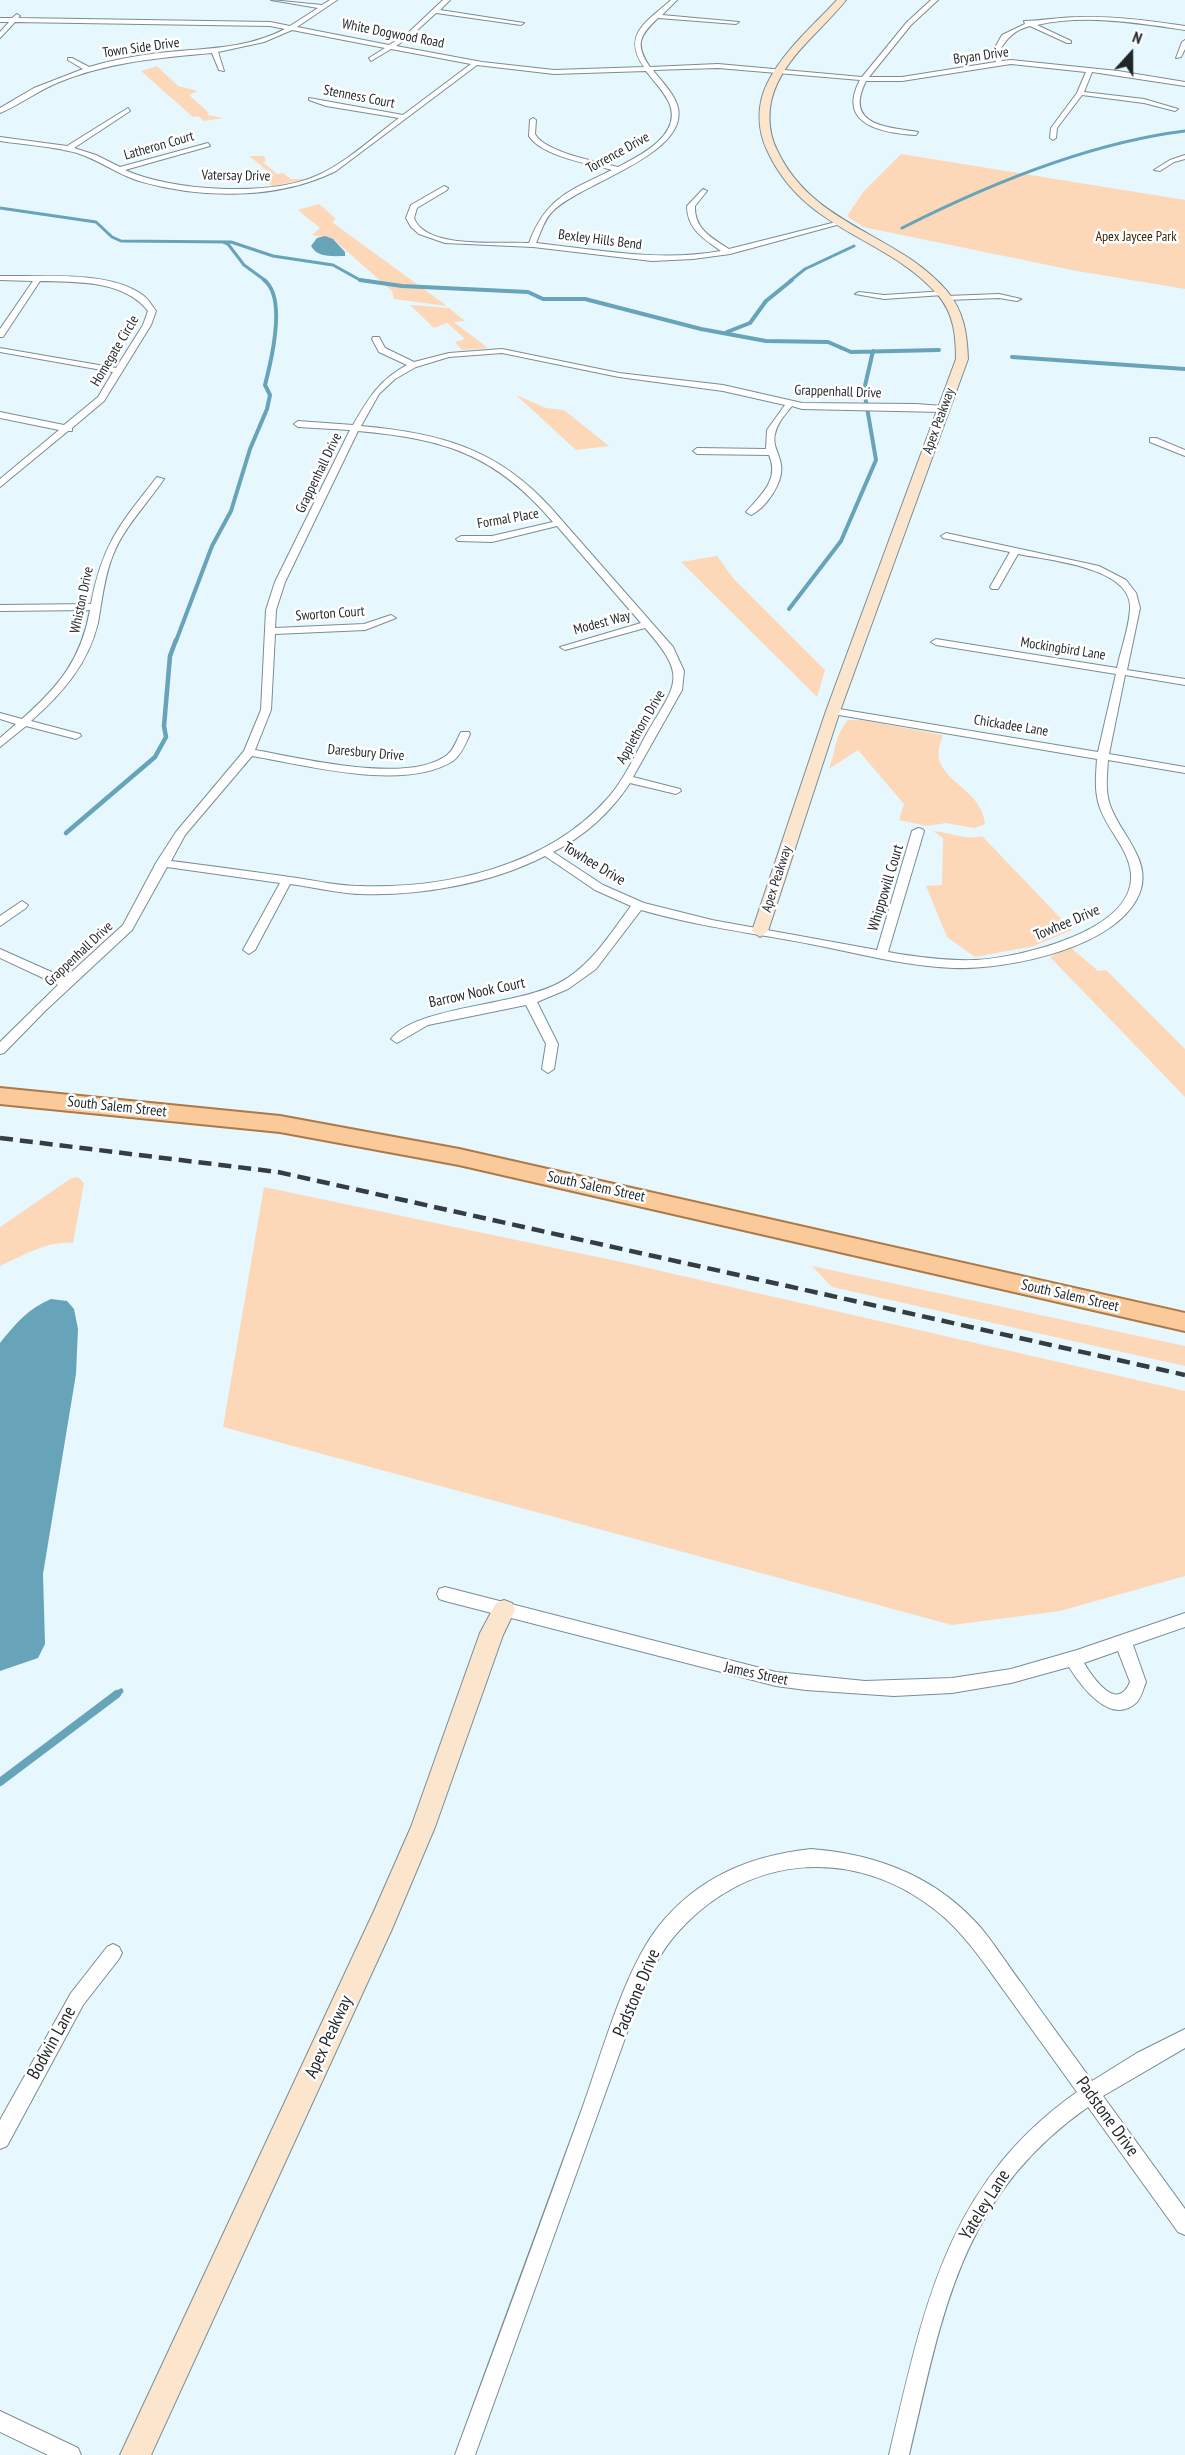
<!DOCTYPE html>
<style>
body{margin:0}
#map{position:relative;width:1185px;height:2455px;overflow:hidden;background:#e7f7fe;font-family:"PT Sans Narrow",sans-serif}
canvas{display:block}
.north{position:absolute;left:1101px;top:24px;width:60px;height:60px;-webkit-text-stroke:4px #fff;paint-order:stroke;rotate:21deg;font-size:16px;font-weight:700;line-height:24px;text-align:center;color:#1f2629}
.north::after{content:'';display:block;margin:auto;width:21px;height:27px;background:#1f2629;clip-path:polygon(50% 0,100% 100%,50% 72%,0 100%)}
</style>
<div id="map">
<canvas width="1185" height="2455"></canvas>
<div class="north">N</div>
</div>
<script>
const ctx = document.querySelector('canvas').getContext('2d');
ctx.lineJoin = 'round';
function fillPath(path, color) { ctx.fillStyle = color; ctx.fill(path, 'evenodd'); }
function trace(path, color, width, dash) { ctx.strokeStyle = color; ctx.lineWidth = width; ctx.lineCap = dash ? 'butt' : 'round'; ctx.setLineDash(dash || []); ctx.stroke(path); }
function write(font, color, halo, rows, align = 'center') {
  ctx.font = font + ' "PT Sans Narrow",sans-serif'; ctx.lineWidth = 5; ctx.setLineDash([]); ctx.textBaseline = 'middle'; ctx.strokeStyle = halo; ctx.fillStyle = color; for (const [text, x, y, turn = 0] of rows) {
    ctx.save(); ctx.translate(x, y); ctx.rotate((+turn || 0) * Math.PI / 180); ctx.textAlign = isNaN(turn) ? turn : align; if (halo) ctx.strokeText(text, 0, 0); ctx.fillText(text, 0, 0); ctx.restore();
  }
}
fillPath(new Path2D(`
 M157,66L178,86L198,91L189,95L209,113L207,115L223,118L204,121L198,116L193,117L141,71Z
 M901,154L1185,200V289L1077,271L863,227L847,216L864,191Z
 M249,156H264L266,161L263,162L277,174L283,173L291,179H307L272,186L265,177L274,176Z
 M319,204L335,218L333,223L447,306L394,299L392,291L333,239L312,235L320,228L298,210Z
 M410,305L449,308L465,321L454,322L488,348L462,350L455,342L465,339L447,323L434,328Z
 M516,395L546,408L564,410L609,446L576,450Z
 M717,556L733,578L825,670L817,697L681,562Z
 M848,720H862L943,735C941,741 937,752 939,759C945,783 982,792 985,824L974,828L946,823L927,826L899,820L904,804L858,750L829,769C836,751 835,734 848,720Z
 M933,831C948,832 968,841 982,836L1072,930L1034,946L975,957L947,937L926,886L942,885L943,838Z
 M1070,947L1098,971L1106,970L1185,1049V1097L1050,957Z
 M78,1177L84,1183L73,1243C48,1240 22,1256 0,1266V1227L70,1179Z
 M264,1187L626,1263L1185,1391V1576L1060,1611L952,1625L223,1427Z
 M812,1266L1185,1346V1366L832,1287Z`), '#fcd8b9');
fillPath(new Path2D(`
 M325,236L333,239L345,252V256C332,256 318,258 311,246L317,238Z
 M51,1299L67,1301L74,1309L78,1329L76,1374L43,1574L45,1644L38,1658L0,1671V1343C15,1324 29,1308 51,1299Z`), '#67a3b9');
trace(new Path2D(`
 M0,208L96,222L112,237L121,241L231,242L273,256L333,265L360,280L369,281
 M902,228C989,184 1088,143 1185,131
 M223,242L228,244L244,265L266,281
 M790,281L805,269L854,246`), '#67a3b9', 3);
trace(new Path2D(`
 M360,280L402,286L528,292L543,299H585L701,329L766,341L828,342L851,352L939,350
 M727,332L750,323L766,301L792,280
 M1012,357L1185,369
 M789,609L841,541L876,460L864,390L873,351
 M176,641L212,546L231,511L250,449L267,409L270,395L265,385C271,362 287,297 264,280`), '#67a3b9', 4);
trace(new Path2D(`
 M66,833L155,757L166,737L164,726L170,656L176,640`), '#67a3b9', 4.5);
trace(new Path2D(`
 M115,1696L121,1691`), '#67a3b9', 5);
trace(new Path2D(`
 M0,1782L117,1694`), '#67a3b9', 8);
const street = new Path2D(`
 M271,0L322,5L330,0H337L297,27L389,45L408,33L443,0H450L440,10L524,23L521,25L436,13L412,35L396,46L482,62L554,70L644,67C621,34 648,21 671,0H677L662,15L739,22L736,24L658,18C640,35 634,44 650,67L718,64L862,77L907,22L931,0H938L911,25L869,77H902L996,62L992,53L1002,35L1025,24L1024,21C1041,21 1060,17 1079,17C1114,16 1150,21 1185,26V30C1137,23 1085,14 1037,25L1071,41V43H1067L1030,26C1014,30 1006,39 998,53L1002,61L1011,60L1118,71L1185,82V86L1092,72L1084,92L1144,99L1178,109L1175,111L1144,103L1082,95L1057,128L1056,138L1053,140L1050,138L1051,128L1077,93L1086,72L1011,64L902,81H866C843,126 888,127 918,132L916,135C883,133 836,125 860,80L718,68L653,70C661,81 675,94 678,108C688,155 579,184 553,211C544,219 541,232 536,243C599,250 659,262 721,251C704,239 687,229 687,206L703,189L707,191L695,206C694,229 712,238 729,249L840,221L844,223L730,254L693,259L652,261L533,247L445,243L419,234L411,227L406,218L411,205L444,186L448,188L447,190L417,208L414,218C426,250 500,241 529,243C546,197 571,190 612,170C590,164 541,156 529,136L530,120L533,118L536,120L535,134C544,152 598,162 618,167C639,156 681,136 670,105C665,92 654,82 646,71L554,74L477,65L336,171C278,200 201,199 139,181C117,174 99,160 77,153C52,146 26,145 0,141V137L67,146L128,108L130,111L74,148L96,155L120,167L208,143L210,146L125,170C171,191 269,197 316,176C346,163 372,138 399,118L326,106L309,100V98L403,115L471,64L391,49L371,61L369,58L385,48L292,30L264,42L218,52L224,71L219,70L212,53C158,58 107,62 57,83C37,91 20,105 0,113V108L34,88L83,69L68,60V58H72L89,67C112,60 135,56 158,53C202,48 245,50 285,29L270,26L15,22L0,38V32L9,22H0V18H12L17,14L20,16L18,18L270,22L290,26L318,8Z
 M1185,40V49L1181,57L1176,58L1182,42Z
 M1185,155V159L1174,162L1160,171L1154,170L1170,160Z
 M0,276C41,277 111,270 144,296C149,300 152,306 156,311L151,325L104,401L72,428V431H68L0,487V479L59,430L0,418V412L64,425L98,397L113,372L0,352V348L116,368L143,325L148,311C124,280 77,282 40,281L3,337H0V329L33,281L0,280Z
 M946,291L947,293L943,295L884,299L855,294L859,292L884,295Z
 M999,294L1021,299L1017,301L999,298L947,300L943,298L947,296Z
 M373,337H379L385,348L414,362L449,353L502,349L619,373L723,385L802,403L916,404L943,406L947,409L943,412L802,409L792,406C785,415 777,423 775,434C772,446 780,454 781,465C784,482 766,508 751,515L746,512C761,495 780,479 769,455L697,454L693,451L697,448L766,449L767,430L785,405L723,391L619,377L502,353L449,357L416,367L395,379L379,394L361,426C439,433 497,448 551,508L673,647L684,671L682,690L633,777L680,789L681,791L676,794L630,783C611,812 585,836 553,852L603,885L644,903L712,920L877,950L912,831L918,828L922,829L924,831L888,952C917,957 946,961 975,960C1017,958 1135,932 1131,874C1129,849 1108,831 1100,808C1094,792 1096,775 1097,759L833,714L828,711L833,708L1098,752L1116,674L936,645L931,642L936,639L1117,668C1121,649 1129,628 1130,609C1133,567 1047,560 1018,554L998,589H992L990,587L1010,552L943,538L941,536L946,533L1099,566L1126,580L1136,593L1140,608L1127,670L1185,679V685L1125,675L1109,754L1185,767V773L1108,760C1107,775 1105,791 1110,805C1119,832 1150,858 1141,889C1123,948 1006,970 953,968C905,966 857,953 810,944C753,933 696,926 641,910L596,969L568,989L537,1002L558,1044L554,1069L548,1073L542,1069L546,1044L526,1005L428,1025L397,1043L391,1039C416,1006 517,1006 559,983C591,966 610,934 631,906L595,890L545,856C490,884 420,896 360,894C337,893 313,887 290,884L255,950L249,954L243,950L280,883L167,867L132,930L45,1011L4,1053L0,1054V1042L58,985L0,958V949L65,978L123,925L156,863L176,832L244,751L261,710L266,610L275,582L350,430L298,427L294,424L298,421L353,425C369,398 378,381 407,365L379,352L372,339ZM358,431C445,439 495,454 553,522L492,536H461L456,539L458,541L492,542L557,526L641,623L560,647L565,650L645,628C689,678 676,683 646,735C634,757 623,782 606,800C547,866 446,889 360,886C339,886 318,881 297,878C255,872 213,866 171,861L185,835L252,756C306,765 404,792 453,761C461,755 466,743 470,734L469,732H461C457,739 454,750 447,755C408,785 301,758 255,750L271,710L275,634L365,630L396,618L391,615L364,624L275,628L276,610L285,582Z
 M1150,438H1156L1185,450V456L1150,442Z
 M157,477L164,479C147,504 124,527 113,555C104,577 102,601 98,623C88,664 62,694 31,721L80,734L81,736L76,739L26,726L0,747V738L16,724L0,719V713L22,719C59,686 81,660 90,610L0,611V605L91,604C102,544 121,523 157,477Z
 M22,901L28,905L26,908L0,926V916Z
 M445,1587L776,1672L865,1681L952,1678L1011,1669L1077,1650L1185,1613V1627L1133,1645L1146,1682C1143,1689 1141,1699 1136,1703C1110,1726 1081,1686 1069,1667L1011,1683L952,1693L894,1696L806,1690L776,1686L445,1601L439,1599L437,1594L439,1589ZM1118,1651L1130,1682C1117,1713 1093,1678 1084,1663Z
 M811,1849C877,1854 937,1877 981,1928C996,1946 1008,1966 1022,1984C1045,2017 1069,2049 1092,2081L1137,2053L1185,2029V2048L1103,2096L1185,2209V2235L1178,2232L1088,2107C959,2198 943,2313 909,2455H889C924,2309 945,2185 1077,2092C1053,2059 1029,2025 1005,1992C986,1966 969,1940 945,1918C860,1843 744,1851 672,1939C654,1961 643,1990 633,2016L475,2455H455C498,2339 541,2223 583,2106C602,2053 624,1971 658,1927C698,1877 749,1856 811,1849Z
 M113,1944L119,1947L122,1953L119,1959L83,2005L7,2146L0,2149V2120L71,1993L107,1947Z
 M0,2411L78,2448L81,2455H48L0,2432Z`);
const secondary = new Path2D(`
 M837,0H846C824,28 792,51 777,84C767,105 767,130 777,150C813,227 898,233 947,291C964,312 967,333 968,359L840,711L768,931L760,937L752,931L826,711L956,359C956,336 954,314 938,295C887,236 804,232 767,150C757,129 757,104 767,84C783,51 813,26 837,0Z
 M504,1600L512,1603L515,1610L503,1635L435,1827L392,1929L151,2455H120L374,1911L411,1827L480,1633L496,1603Z`);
const primary = new Path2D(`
 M0,1088L280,1116L459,1149L1185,1313V1331L459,1165L280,1132L0,1104Z`);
trace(street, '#7a8d94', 2);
trace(secondary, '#7a8d94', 2);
trace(primary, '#ab7a48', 4);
fillPath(street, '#fff');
fillPath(secondary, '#fce5cd');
fillPath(primary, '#faca9b');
trace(new Path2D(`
 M0,1138L278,1172L1185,1375`), '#353d41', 4.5, [13, 7]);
write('14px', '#1f2629', '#fff', [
 ["White Dogwood Road",393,34,11],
 ["Town Side Drive",141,48,-8],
 ["Bryan Drive",981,56,-8],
 ["Stenness Court",359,97,11],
 ["Latheron Court",159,146,-16],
 ["Torrence Drive",618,153,-29],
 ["Vatersay Drive",236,176,1],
 ["Bexley Hills Bend",600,240,7],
 ["Homegate Circle",115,351,-59],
 ["Grappenhall Drive",838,392,2],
 ["Apex Peakway",939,421,-70],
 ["Grappenhall Drive",319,473,-64],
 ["Formal Place",508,519,-10],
 ["Whiston Drive",82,600,-78],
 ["Sworton Court",330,614,-4],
 ["Modest Way",602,623,-15],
 ["Mockingbird Lane",1063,649,9],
 ["Chickadee Lane",1011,726,9],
 ["Applethorn Drive",641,727,-60],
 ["Daresbury Drive",366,753,5],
 ["Apex Peakway",777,879,-72],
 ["Grappenhall Drive",79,954,-43]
]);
write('14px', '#412506', '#fff', [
 ["Apex Jaycee Park",1136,237]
]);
write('15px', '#1f2629', '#fff', [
 ["Towhee Drive",594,864,31],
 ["Whippowill Court",886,888,-73],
 ["Towhee Drive",1067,923,-23],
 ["Barrow Nook Court",477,993,-12],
 ["South Salem Street",117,1107,6],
 ["South Salem Street",596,1187,12],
 ["South Salem Street",1070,1296,13],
 ["James Street",756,1674,12]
]);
write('18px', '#1f2629', '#fff', [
 ["Padstone Drive",637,1993,-67],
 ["Apex Peakway",329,2037,-65],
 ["Bodwin Lane",52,2043,-61],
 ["Padstone Drive",1107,2117,54],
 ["Yateley Lane",985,2205,-58]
]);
</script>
